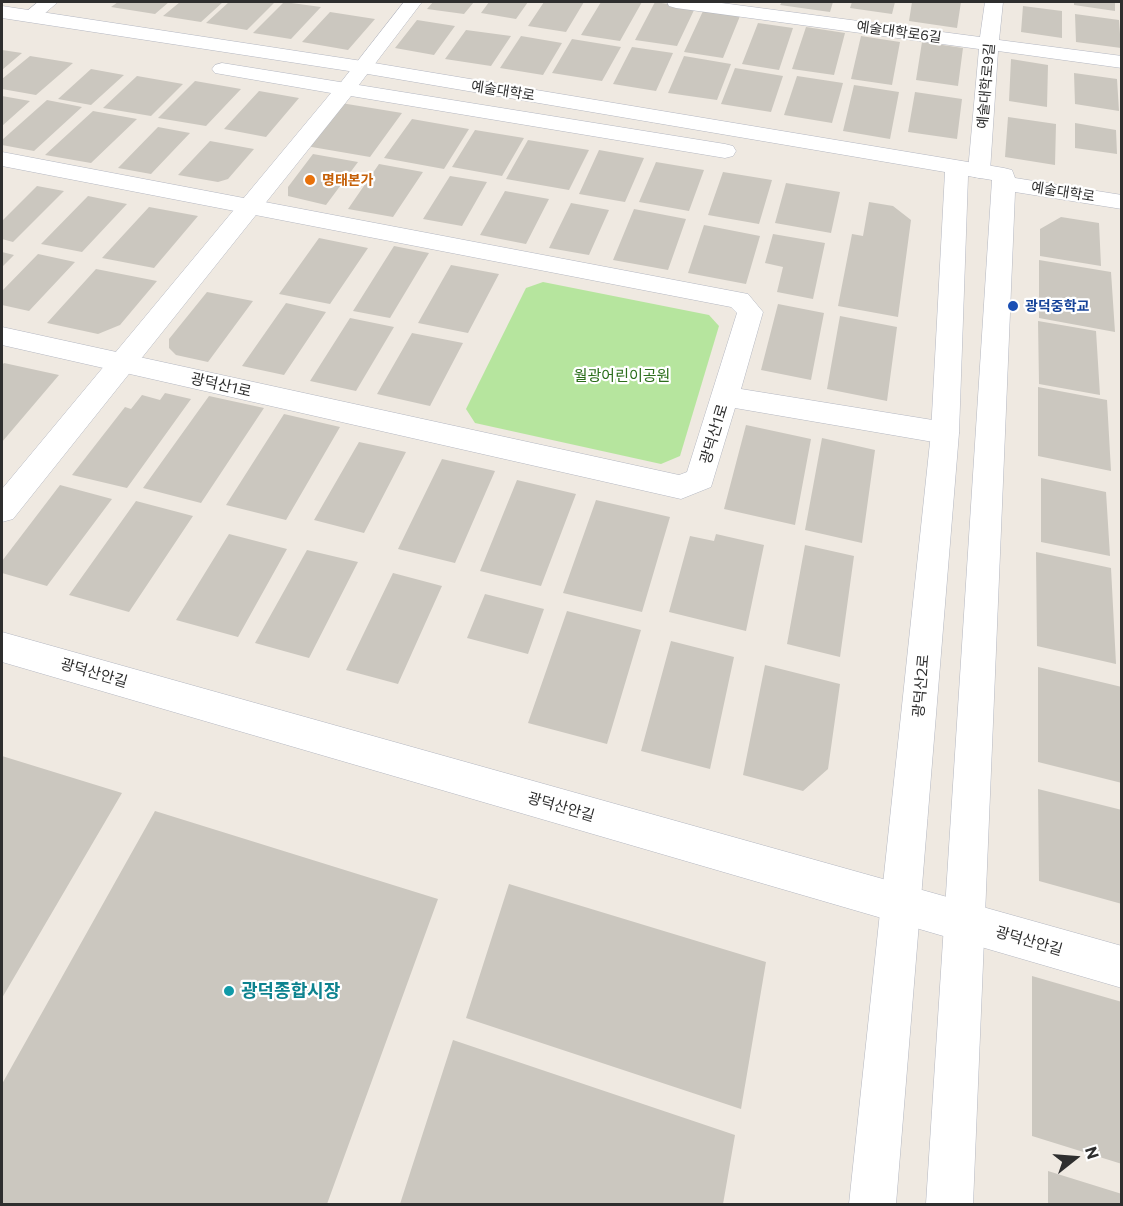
<!DOCTYPE html>
<meta charset="utf-8">
<style>
body{margin:0}
#map{position:relative;width:1123px;height:1206px;overflow:hidden;background:#efe9e1;font-family:Commissioner,sans-serif}
canvas{display:block}
.frame{position:absolute;inset:0;border:3px solid #2e2e2e;pointer-events:none}
.north{position:absolute;left:1045px;top:1128px;width:60px;height:60px;-webkit-text-stroke:4px #fff;paint-order:stroke;rotate:73deg;font-size:16px;font-weight:700;line-height:24px;text-align:center;color:#2e2e2e}
.north::after{content:'';display:block;margin:auto;width:21px;height:27px;background:#2e2e2e;clip-path:polygon(50% 0,100% 100%,50% 72%,0 100%)}
</style>
<div id="map">
<canvas width="1123" height="1206"></canvas>
<div class="frame"></div>
<div class="north">N</div>
</div>
<script>
const ctx = document.querySelector('canvas').getContext('2d');
ctx.lineJoin = 'round';
function fillPath(path, color) { ctx.fillStyle = color; ctx.fill(path, 'evenodd'); }
function trace(path, color, width, dash) { ctx.strokeStyle = color; ctx.lineWidth = width; ctx.lineCap = dash ? 'butt' : 'round'; ctx.setLineDash(dash || []); ctx.stroke(path); }
function write(font, color, halo, rows, align = 'center') {
  ctx.font = font + ' Commissioner,"Noto Sans KR",sans-serif'; ctx.lineWidth = 4.5; ctx.setLineDash([]); ctx.textBaseline = 'middle'; ctx.strokeStyle = halo; ctx.fillStyle = color; for (const [text, x, y, turn = 0] of rows) {
    ctx.save(); ctx.translate(x, y); ctx.rotate((+turn || 0) * Math.PI / 180); ctx.textAlign = isNaN(turn) ? turn : align; if (halo) ctx.strokeText(text, 0, 0); ctx.fillText(text, 0, 0); ctx.restore();
  }
}
fillPath(new Path2D(`
 M543,282L709,315L719,326L680,456L661,464L475,423L466,409L526,288Z`), '#b6e59e');
fillPath(new Path2D(`
 M118,2H169L155,14L111,7Z
 M180,2H223L201,22L163,16Z
 M229,2H275L247,30L206,23Z
 M284,2L321,7L291,39L253,33Z
 M433,2H474L464,14L427,9Z
 M489,2H528L516,19L481,13Z
 M544,2H584L566,32L528,26Z
 M601,2H642L620,41L581,35Z
 M655,2L695,8L677,46L635,40Z
 M782,2H833L830,12L780,5Z
 M852,2H895L892,14L850,8Z
 M912,2H961L957,28L909,21Z
 M1074,2H1115V11L1074,5Z
 M1023,6L1062,11V38L1021,32Z
 M703,11L740,16L723,58L684,52Z
 M330,12L375,19L348,50L302,42Z
 M1075,14L1119,20L1121,48L1076,42Z
 M417,20L455,26L434,55L395,48Z
 M758,23L793,28L779,70L742,64Z
 M806,27L845,33L834,75L792,69Z
 M466,30L511,36L491,66L445,59Z
 M521,36L562,43L543,75L500,68Z
 M861,36L900,42L892,85L851,79Z
 M572,39L621,47L602,81L552,73Z
 M922,42L963,48L958,86L916,80Z
 M632,47L673,53L656,91L613,84Z
 M2,50L22,53L2,70Z
 M30,56L73,63L36,95L2,89V79Z
 M684,56L731,64L717,100L668,93Z
 M1011,59L1048,65L1047,107L1009,101Z
 M735,68L783,76L771,112L721,104Z
 M91,69L124,75L91,105L58,99Z
 M1074,73L1117,79L1119,111L1075,104Z
 M137,76L183,84L151,116L103,108Z
 M797,76L843,83L832,123L784,115Z
 M195,81L241,89L206,126L158,118Z
 M854,85L899,92L890,139L843,131Z
 M259,91L299,98L266,137L224,129Z
 M915,92L962,99L957,139L908,132Z
 M2,96L30,101L2,126Z
 M47,100L82,107L34,151L2,145V140Z
 M341,103L402,113L370,157L306,146Z
 M93,111L137,119L91,163L45,155Z
 M1008,117L1056,124L1055,165L1005,157Z
 M412,119L469,129L444,169L384,158Z
 M1075,123L1116,130L1117,154L1075,148Z
 M158,127L190,133L151,174L118,168Z
 M475,130L524,138L502,176L452,167Z
 M528,140L589,150L569,190L506,179Z
 M210,141L254,149L228,179L218,182L178,175Z
 M599,150L644,158L625,202L579,194Z
 M313,154L358,162L326,205L288,196V187Z
 M656,162L704,170L689,211L639,202Z
 M379,164L423,172L393,217L348,209Z
 M723,172L772,180L759,224L708,215Z
 M450,176L487,182L462,226L423,219Z
 M786,183L840,192L831,233L775,223Z
 M37,186L64,191L13,242L2,239V221Z
 M505,191L549,199L526,244L480,235Z
 M88,196L127,204L82,252L41,244Z
 M869,202L893,206L911,220L898,317L838,306L852,234L863,236Z
 M571,203L609,210L589,255L549,248Z
 M149,207L198,216L154,268L102,258Z
 M634,209L686,219L668,270L613,260Z
 M1061,217L1099,223L1101,266L1040,256V229Z
 M704,225L760,236L746,284L688,273Z
 M773,234L825,243L813,299L777,292L783,267L765,263Z
 M319,238L368,248L330,304L279,294Z
 M394,246L429,253L390,318L353,311Z
 M2,252L14,255L2,267Z
 M38,254L75,262L29,311L2,305V291Z
 M1039,260L1111,272L1115,332L1039,318Z
 M451,265L499,274L468,333L418,323Z
 M96,269L157,281L120,325L98,334L47,323Z
 M207,292L253,301L208,362L176,355L169,348V339Z
 M286,303L326,312L284,375L242,366Z
 M778,304L824,313L811,380L761,370Z
 M840,316L897,327L887,401L827,389Z
 M350,318L394,327L356,391L310,381Z
 M1038,321L1096,331L1100,395L1039,384Z
 M412,333L463,343L430,406L377,394Z
 M4,363L59,375L2,442V365Z
 M1038,387L1107,400L1111,471L1038,456Z
 M165,393L191,399L127,488L72,475L125,407L131,409L142,395L160,400Z
 M209,396L264,408L201,503L143,488Z
 M284,414L340,427L286,520L226,505Z
 M746,425L811,439L795,525L724,509Z
 M822,438L875,450L862,543L805,530Z
 M359,442L406,452L364,533L314,520Z
 M442,459L495,471L455,563L398,549Z
 M1041,478L1106,492L1110,556L1041,542Z
 M517,480L576,494L541,586L480,571Z
 M60,485L112,499L47,586L2,573V561Z
 M596,500L670,517L642,612L563,593Z
 M136,501L193,516L129,612L69,595Z
 M229,534L287,549L238,637L176,620Z
 M716,534L764,545L746,631L669,612L690,536L714,541Z
 M805,545L854,556L840,657L787,644Z
 M307,550L358,562L309,658L255,643Z
 M1036,552L1111,568L1116,664L1037,646Z
 M393,573L442,586L398,684L346,670Z
 M485,594L544,609L528,654L467,638Z
 M567,611L641,630L607,744L528,723Z
 M671,641L734,657L710,769L641,751Z
 M765,665L840,684L828,769L803,791L743,775Z
 M1038,667L1122,687V783L1038,762Z
 M2,756L122,793L2,998Z
 M1038,789L1122,810V904L1039,881Z
 M155,811L438,899L327,1204H2V1084Z
 M509,884L766,962L741,1109L466,1018Z
 M1032,976L1122,1002V1164L1032,1136Z
 M453,1040L735,1135L723,1204H400Z
 M1048,1171L1122,1194V1204H1048Z`), '#cbc7bf');
const minor = new Path2D(`
 M38,2H58L37,20H23L21,16Z
 M404,2H422L352,94L345,96L338,94L335,90L338,86Z
 M667,2H714L980,37L985,2H1003L999,40L1122,56V68L998,51L990,171L987,176L979,178L971,176L968,171L979,49L676,8L669,6Z
 M2,152L748,294L763,312L741,389L945,422L955,425L959,433L955,441L945,444L735,408L711,487L681,499L2,345V327L679,475L687,472L737,313L731,307L2,166Z
 M2,632L1122,946V988L2,662Z`);
const tertiary = new Path2D(`
 M2,6L362,61L1004,168L1012,170L1015,178L1122,195V209L1015,192L973,1204H926L992,180L968,176L959,433L896,1204H849L931,433L945,172L362,73L2,18Z
 M222,63L725,144L733,146L736,151L733,156L725,158L351,96L13,519L2,522V489L331,93L215,73L212,69L215,65Z`);
trace(minor, '#b4b7c1', 1);
trace(tertiary, '#b4b7c1', 1);
fillPath(minor, '#fff');
fillPath(tertiary, '#fff');
for (const [x, y, r, color] of [
 [310,180,6,"#e8710a"],
 [1013,306,6,"#1a4fb4"],
 [229,991,6,"#0f9aa8"]
]) { const dot = new Path2D(); dot.arc(x, y, r, 0, 2 * Math.PI); ctx.fillStyle = color; ctx.fill(dot); trace(dot, '#fff', 2); }
write('14px', '#2e2e2e', '#fff', [
 ["예술대학로6길",899,32,8],
 ["예술대학로9길",986,86,-85],
 ["예술대학로",503,91,9],
 ["예술대학로",1063,192,9]
]);
write('bold 14px', '#c56008', '#fff', [
 ["명태본가",322,180]
], 'left');
write('bold 14px', '#164399', '#fff', [
 ["광덕중학교",1025,306]
], 'left');
write('15px', '#2c6e1b', '#fff', [
 ["월광어린이공원",622,376]
]);
write('15px', '#2e2e2e', '#fff', [
 ["광덕산1로",221,385,13],
 ["광덕산1로",714,434,-73],
 ["광덕산안길",94,673,16],
 ["광덕산2로",921,686,-85],
 ["광덕산안길",561,807,16],
 ["광덕산안길",1029,941,16]
]);
write('bold 18px', '#0d838f', '#fff', [
 ["광덕종합시장",241,991]
], 'left');
</script>
